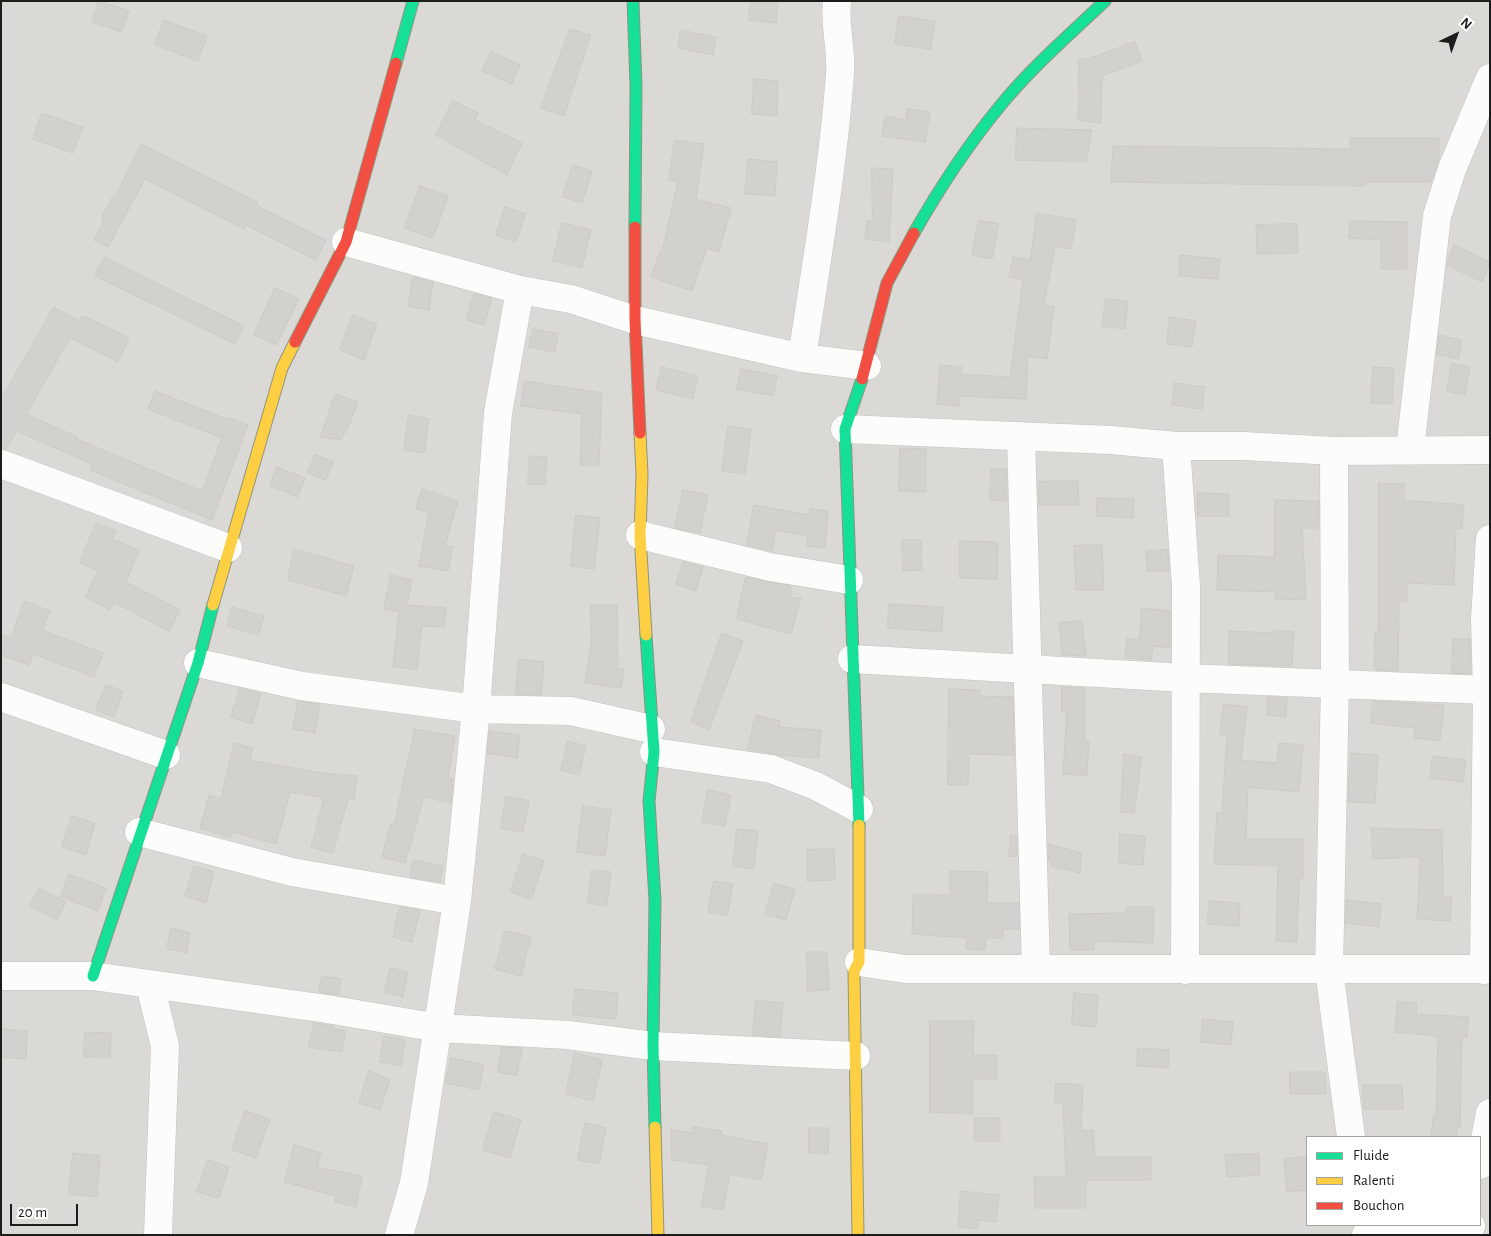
<!DOCTYPE html>
<style>
body{margin:0}
#map{position:relative;width:1491px;height:1236px;overflow:hidden;background:#ebeae4;font-family:"Alegreya Sans",sans-serif}
canvas{display:block}
.frame{position:absolute;inset:0;border:2px solid #1c1c1c;pointer-events:none}
.legend{position:absolute;left:1306px;top:1136px;width:175px;height:90px;box-sizing:border-box;background:#fff;border:1px solid #a4a4a4;margin:0;padding:6px 9px;list-style:none;font-size:15px;color:#1c1c1c}
.legend li{display:flex;align-items:center;gap:10px;height:25px}
.legend b{width:25px;border:1px solid #a4a4a4}
.north{position:absolute;left:1431px;top:10px;width:50px;height:50px;-webkit-text-stroke:4px #fff;paint-order:stroke;rotate:42deg;font-size:14px;font-weight:700;line-height:20px;text-align:center;color:#1c1c1c}
.north::after{content:'';display:block;margin:auto;width:18px;height:22px;background:#1c1c1c;clip-path:polygon(50% 0,100% 100%,50% 72%,0 100%)}
.scale{position:absolute;left:10px;top:1204px;width:68px;height:22px;box-sizing:border-box;border:2px solid #1c1c1c;border-top:0;padding-left:6px;font-size:15px;line-height:18px;white-space:nowrap;color:#1c1c1c;-webkit-text-stroke:4px #fff;paint-order:stroke}
</style>
<div id="map">
<canvas width="1491" height="1236"></canvas>
<div class="frame"></div>
<ul class="legend">
<li><b style="height:6px;background:#16e098"></b>Fluide</li>
<li><b style="height:6px;background:#ffcf43"></b>Ralenti</li>
<li><b style="height:6px;background:#f24e42"></b>Bouchon</li>
</ul>
<div class="north">N</div>
<div class="scale">20 m</div>
</div>
<script>
const ctx = document.querySelector('canvas').getContext('2d');
ctx.lineJoin = 'round';
function fillPath(path, color) { ctx.fillStyle = color; ctx.fill(path, 'evenodd'); }
function trace(path, color, width, dash) { ctx.strokeStyle = color; ctx.lineWidth = width; ctx.lineCap = dash ? 'butt' : 'round'; ctx.setLineDash(dash || []); ctx.stroke(path); }
fillPath(new Path2D(`
 M1,1H1490V1235H1ZM1307,1137H1480V1225H1307Z`), '#dad9d6');
const building = new Path2D(`
 M99,1L129,11L121,32L92,22Z
 M751,1H778L776,23L749,20Z
 M899,16L935,21L931,49L895,44Z
 M164,20L207,36L198,61L155,45Z
 M570,29L591,35L564,116L541,108Z
 M681,30L716,37L713,55L678,48Z
 M1135,42L1142,61L1102,76L1101,123L1078,120L1079,59H1088Z
 M491,51L520,65L512,84L482,71Z
 M754,79L778,81L777,116L752,114Z
 M453,101L478,113L475,120L522,143L507,175L436,135Z
 M907,109L930,112L925,142L882,136L885,116L906,120Z
 M42,113L83,127L73,153L33,139Z
 M1017,128L1092,130L1086,162L1016,160Z
 M1350,138H1439V159L1431,182H1364V186L1111,182L1113,146L1350,149Z
 M675,140L704,144L696,199L731,208L719,252L707,248L692,291L651,277L660,251L662,252L678,181L669,180Z
 M141,144L257,202L256,205L326,240L316,260L246,225L244,229L145,179L108,247L94,240L104,220L101,218L113,196L115,197Z
 M748,159L777,162L775,196L745,194Z
 M573,165L592,171L582,203L563,197Z
 M872,168L893,169L889,242L865,239L867,220L872,221Z
 M420,186L448,196L433,238L405,228Z
 M505,207L526,214L516,242L496,235Z
 M1037,213L1076,220L1071,249L1055,246L1044,305L1054,307L1047,359L1028,356L1026,399L960,396L959,406L937,404L940,365L962,367L961,374L1010,377L1023,279L1009,277L1013,257L1030,260Z
 M979,220L999,224L992,259L972,255Z
 M1350,221L1407,222V269H1381V240L1349,238Z
 M562,223L591,230L582,268L553,261Z
 M1297,224L1298,253L1257,254L1256,225Z
 M1454,245L1490,262L1482,282L1447,265Z
 M1180,255L1220,259L1218,279L1179,276Z
 M104,257L244,326L235,344L95,276Z
 M413,277L433,282L429,310L409,306Z
 M275,288L299,299L276,345L254,335Z
 M474,294L492,298L484,325L467,320Z
 M1106,299L1128,301L1125,329L1102,326Z
 M54,307L79,321L82,315L129,338L118,362L70,338L26,414L77,437L76,439L202,491L222,438L148,409L155,391L229,420L230,418L248,425L212,520L90,470L92,464L17,431L6,449H1V400Z
 M353,315L377,324L364,360L340,350Z
 M1170,317L1196,321L1192,347L1167,344Z
 M533,329L558,334L555,352L529,347Z
 M1439,335L1462,340L1458,359L1437,354Z
 M1452,363L1470,367L1465,395L1447,391Z
 M662,367L698,376L693,399L656,390Z
 M1373,367L1394,368L1392,404L1371,403Z
 M741,369L777,376L773,396L737,389Z
 M525,381L602,393L599,466L580,465L582,414L521,406Z
 M1175,383L1205,387L1202,409L1172,405Z
 M335,394L358,402L346,433L344,432L341,440L321,437Z
 M409,415L429,419L424,453L404,450Z
 M728,426L751,429L745,474L722,471Z
 M900,448L926,449V492L899,491Z
 M315,455L333,461L326,480L308,473Z
 M530,456L547,457L545,485L528,484Z
 M277,467L305,478L298,497L270,486Z
 M991,469H1006L1007,501L990,500Z
 M1078,481L1079,505H1039L1038,482Z
 M1379,483L1404,484V500L1464,505L1462,529L1456,528L1454,585L1407,583V602H1399L1398,671L1376,670V667H1374L1375,632H1378Z
 M422,489L458,501L445,546L453,547L448,571L419,566L429,513L416,509Z
 M683,490L708,495L700,533L675,528Z
 M1198,493L1229,494V516H1198Z
 M1097,498L1134,499L1133,518L1097,516Z
 M1275,500L1319,501V528H1302L1306,599L1275,600V592L1217,590L1218,555L1274,557Z
 M754,505L810,515V509L828,511L825,548L807,546L808,536L776,530L772,551L747,545Z
 M576,515L600,518L594,569L571,566Z
 M96,523L116,531L112,539L139,550L126,582L180,610L169,631L114,602L110,610L85,597L98,571L80,563Z
 M902,540H921L922,570L903,571Z
 M960,541L998,542L997,579L960,578Z
 M1102,545L1104,590H1076L1074,546Z
 M294,549L354,566L346,596L288,580Z
 M1168,550L1169,571H1147L1146,551Z
 M683,562L703,567L696,591L676,584Z
 M391,575L412,580L407,605L446,608L444,627L422,626L417,670L393,666L399,612L384,609Z
 M746,577L791,586V598H801L791,634L737,619Z
 M24,601L50,611L42,630L103,653L94,677L33,654L29,665L1,655V635L11,638Z
 M889,604L943,607L942,632L888,628Z
 M591,605H617L618,668L624,669L621,688L585,683L591,644Z
 M232,607L264,616L258,635L227,626Z
 M1142,608L1170,611V648L1153,646L1151,660L1125,658L1127,638L1139,640Z
 M1082,621L1086,656L1062,655L1059,623Z
 M1272,630L1294,632L1292,666L1228,664L1229,631L1272,633Z
 M722,633L743,641L709,730L691,722Z
 M1453,639H1470L1471,674L1452,673Z
 M519,659L544,662L541,695L516,694Z
 M106,685L123,691L114,717L96,710Z
 M1062,687L1085,688V742H1089L1087,776L1063,774L1067,712H1062Z
 M240,688L261,694L252,724L231,717Z
 M949,689L980,690V696L1013,697L1014,755L969,754L968,785H948Z
 M1268,697L1287,698L1286,717L1267,715Z
 M298,701L320,704L315,733L293,729Z
 M1373,701L1444,705L1440,741L1414,738L1415,728L1371,723Z
 M1224,704L1247,707L1241,760L1277,763L1279,743L1303,745L1299,792L1248,787L1246,839H1303V878H1299L1297,942L1276,941L1278,866L1214,864L1217,813H1222L1227,735H1220Z
 M756,715L780,721L779,727L821,730L819,758L778,755L748,749Z
 M415,729L455,736L448,778L453,779L451,803L424,797L405,863L382,857L391,824H394Z
 M490,731L520,735L517,758L487,753Z
 M568,741L586,746L579,775L561,770Z
 M234,743L253,748L250,760L321,773L357,776L354,800L348,799L333,853L311,847L324,798L290,792L276,844L232,832L230,838L200,828L209,795L221,799Z
 M1351,753L1378,755L1375,803L1348,802Z
 M1124,754L1142,757L1134,813L1121,812Z
 M1433,756L1466,760L1463,782L1430,778Z
 M708,790L731,795L725,826L702,822Z
 M506,796L529,801L523,832L501,828Z
 M583,806L611,810L605,856L577,852Z
 M72,816L95,823L86,855L62,847Z
 M1372,828L1442,830L1443,896L1452,897L1450,921L1417,919L1420,857L1373,859Z
 M737,829L758,831L754,869L733,866Z
 M1120,834L1145,836L1143,865L1119,863Z
 M1011,835L1017,836V857L1009,856Z
 M1048,844L1081,853L1080,873L1051,866L1052,860H1049Z
 M834,849L835,880L807,881V850Z
 M523,854L544,861L531,900L511,892Z
 M413,860L443,866L440,882L410,877Z
 M194,866L214,872L206,903L185,896Z
 M592,870L611,872L607,906L588,903Z
 M950,871L988,872L987,903H1019V929H1003V938H986L985,950L966,949L967,938L912,934L913,894L950,895Z
 M69,874L106,888L98,911L61,897Z
 M714,881L733,884L727,916L708,912Z
 M774,883L795,889L786,920L765,914Z
 M39,888L66,902L57,920L30,906Z
 M1347,900L1381,904L1379,927L1346,923Z
 M1209,901L1240,903L1239,926L1208,924Z
 M400,907L420,910L412,942L393,937Z
 M1127,907H1154L1153,943L1094,941V950H1070L1069,914L1127,913Z
 M171,928L190,933L187,953L167,949Z
 M505,931L531,937L521,976L495,969Z
 M807,952H827L829,990L808,991Z
 M390,968L408,972L403,997L385,993Z
 M322,976L341,979L339,995L319,992Z
 M575,989L618,993L616,1019L573,1015Z
 M1074,993L1098,995L1096,1027L1072,1025Z
 M756,1000L783,1003L780,1037L753,1035Z
 M1398,1002L1417,1003L1416,1014L1469,1017L1467,1037H1462L1460,1128L1457,1127L1456,1137H1431L1433,1117H1436L1438,1036L1395,1032Z
 M1203,1019L1233,1022L1231,1045L1201,1042Z
 M930,1021H974L973,1055H997V1079H973V1114L930,1112Z
 M314,1023L334,1026V1029L346,1031L342,1052L309,1047Z
 M1,1029L27,1031L26,1059L1,1057Z
 M85,1032L111,1033L110,1058L84,1057Z
 M384,1036L405,1040L401,1066L380,1062Z
 M502,1047L522,1048L517,1076L498,1072Z
 M1138,1048L1169,1050L1168,1068L1137,1066Z
 M575,1053L602,1060L593,1101L566,1094Z
 M451,1058L484,1065L479,1090L446,1083Z
 M369,1071L390,1079L380,1110L359,1103Z
 M1290,1072H1325L1326,1094H1290Z
 M1056,1083L1083,1085L1081,1131L1093,1130L1095,1157H1151V1180H1086V1208H1035L1034,1177H1066L1063,1103L1055,1102Z
 M1363,1085H1402L1403,1109H1364Z
 M245,1111L270,1119L256,1158L232,1150Z
 M494,1112L521,1120L510,1158L483,1150Z
 M975,1118H1000V1141H975Z
 M585,1123L606,1128L599,1164L578,1160Z
 M693,1127L722,1131L721,1135L768,1144L761,1180L730,1174L723,1210L701,1206L709,1165L672,1160L671,1130L692,1133Z
 M809,1128H829L828,1154L809,1153Z
 M294,1145L321,1153L317,1167L362,1176L356,1207L335,1202L336,1196L285,1182Z
 M73,1153L100,1156L97,1197L69,1194Z
 M1259,1154L1260,1175L1227,1177L1225,1155Z
 M1307,1157V1190L1287,1192L1284,1159Z
 M208,1160L229,1167L219,1198L197,1192Z
 M961,1191L999,1195L996,1222L978,1220L977,1229L958,1227Z`);
fillPath(building, '#d3d1cd');
trace(building, '#cecbc5', 1);
const street = new Path2D(`
 M346,242L520,290L571,299L635,320L802,358L867,366
 M802,358C816,263 833,169 840,74C842,50 834,25 837,1
 M845,429L1111,440L1176,446H1244L1334,451L1490,450
 M1021,436L1036,969
 M1176,446L1186,586L1185,970
 M1410,449L1437,216L1452,169L1490,78
 M1334,451L1335,683L1329,970L1351,1137
 M1,464L228,548
 M640,535L770,567L849,580
 M852,659L1185,678L1487,690
 M198,663L302,686L476,709L571,711L651,729
 M1,697L166,755
 M654,752L771,769L816,786L859,809
 M139,832L292,872L457,901
 M859,962L905,969H1490
 M1484,970L1487,690L1485,619L1490,539
 M1,976H93L327,1009L439,1028L568,1035L653,1046L856,1056
 M150,985L165,1046L158,1235
 M1480,1165L1490,1113
 M399,1235L414,1183L457,901L476,709L498,413L520,290
 M1366,1235L1471,1226`);
const fast = new Path2D(`
 M633,1L636,85L635,227
 M396,63L413,1
 M914,233C939,189 968,145 1000,106C1031,68 1069,35 1105,1
 M646,635L654,752L649,801L655,900L653,1046L655,1127
 M859,825L845,429L862,379
 M93,976L198,663L213,605`);
const slow = new Path2D(`
 M640,433L642,474L640,535L646,635
 M213,605L282,368L295,342
 M655,1127L658,1235
 M858,1235L854,971L859,962V825`);
const jam = new Path2D(`
 M635,227V320L640,433
 M295,342L346,242L396,63
 M862,379L887,283L914,233`);
trace(street, '#c3c3c0', 29);
trace(fast, '#90957c', 13);
trace(slow, '#90957c', 13);
trace(jam, '#90957c', 13);
trace(street, '#fcfcfb', 28);
trace(fast, '#16e098', 11);
trace(slow, '#ffcf43', 11);
trace(jam, '#f24e42', 11);
</script>
